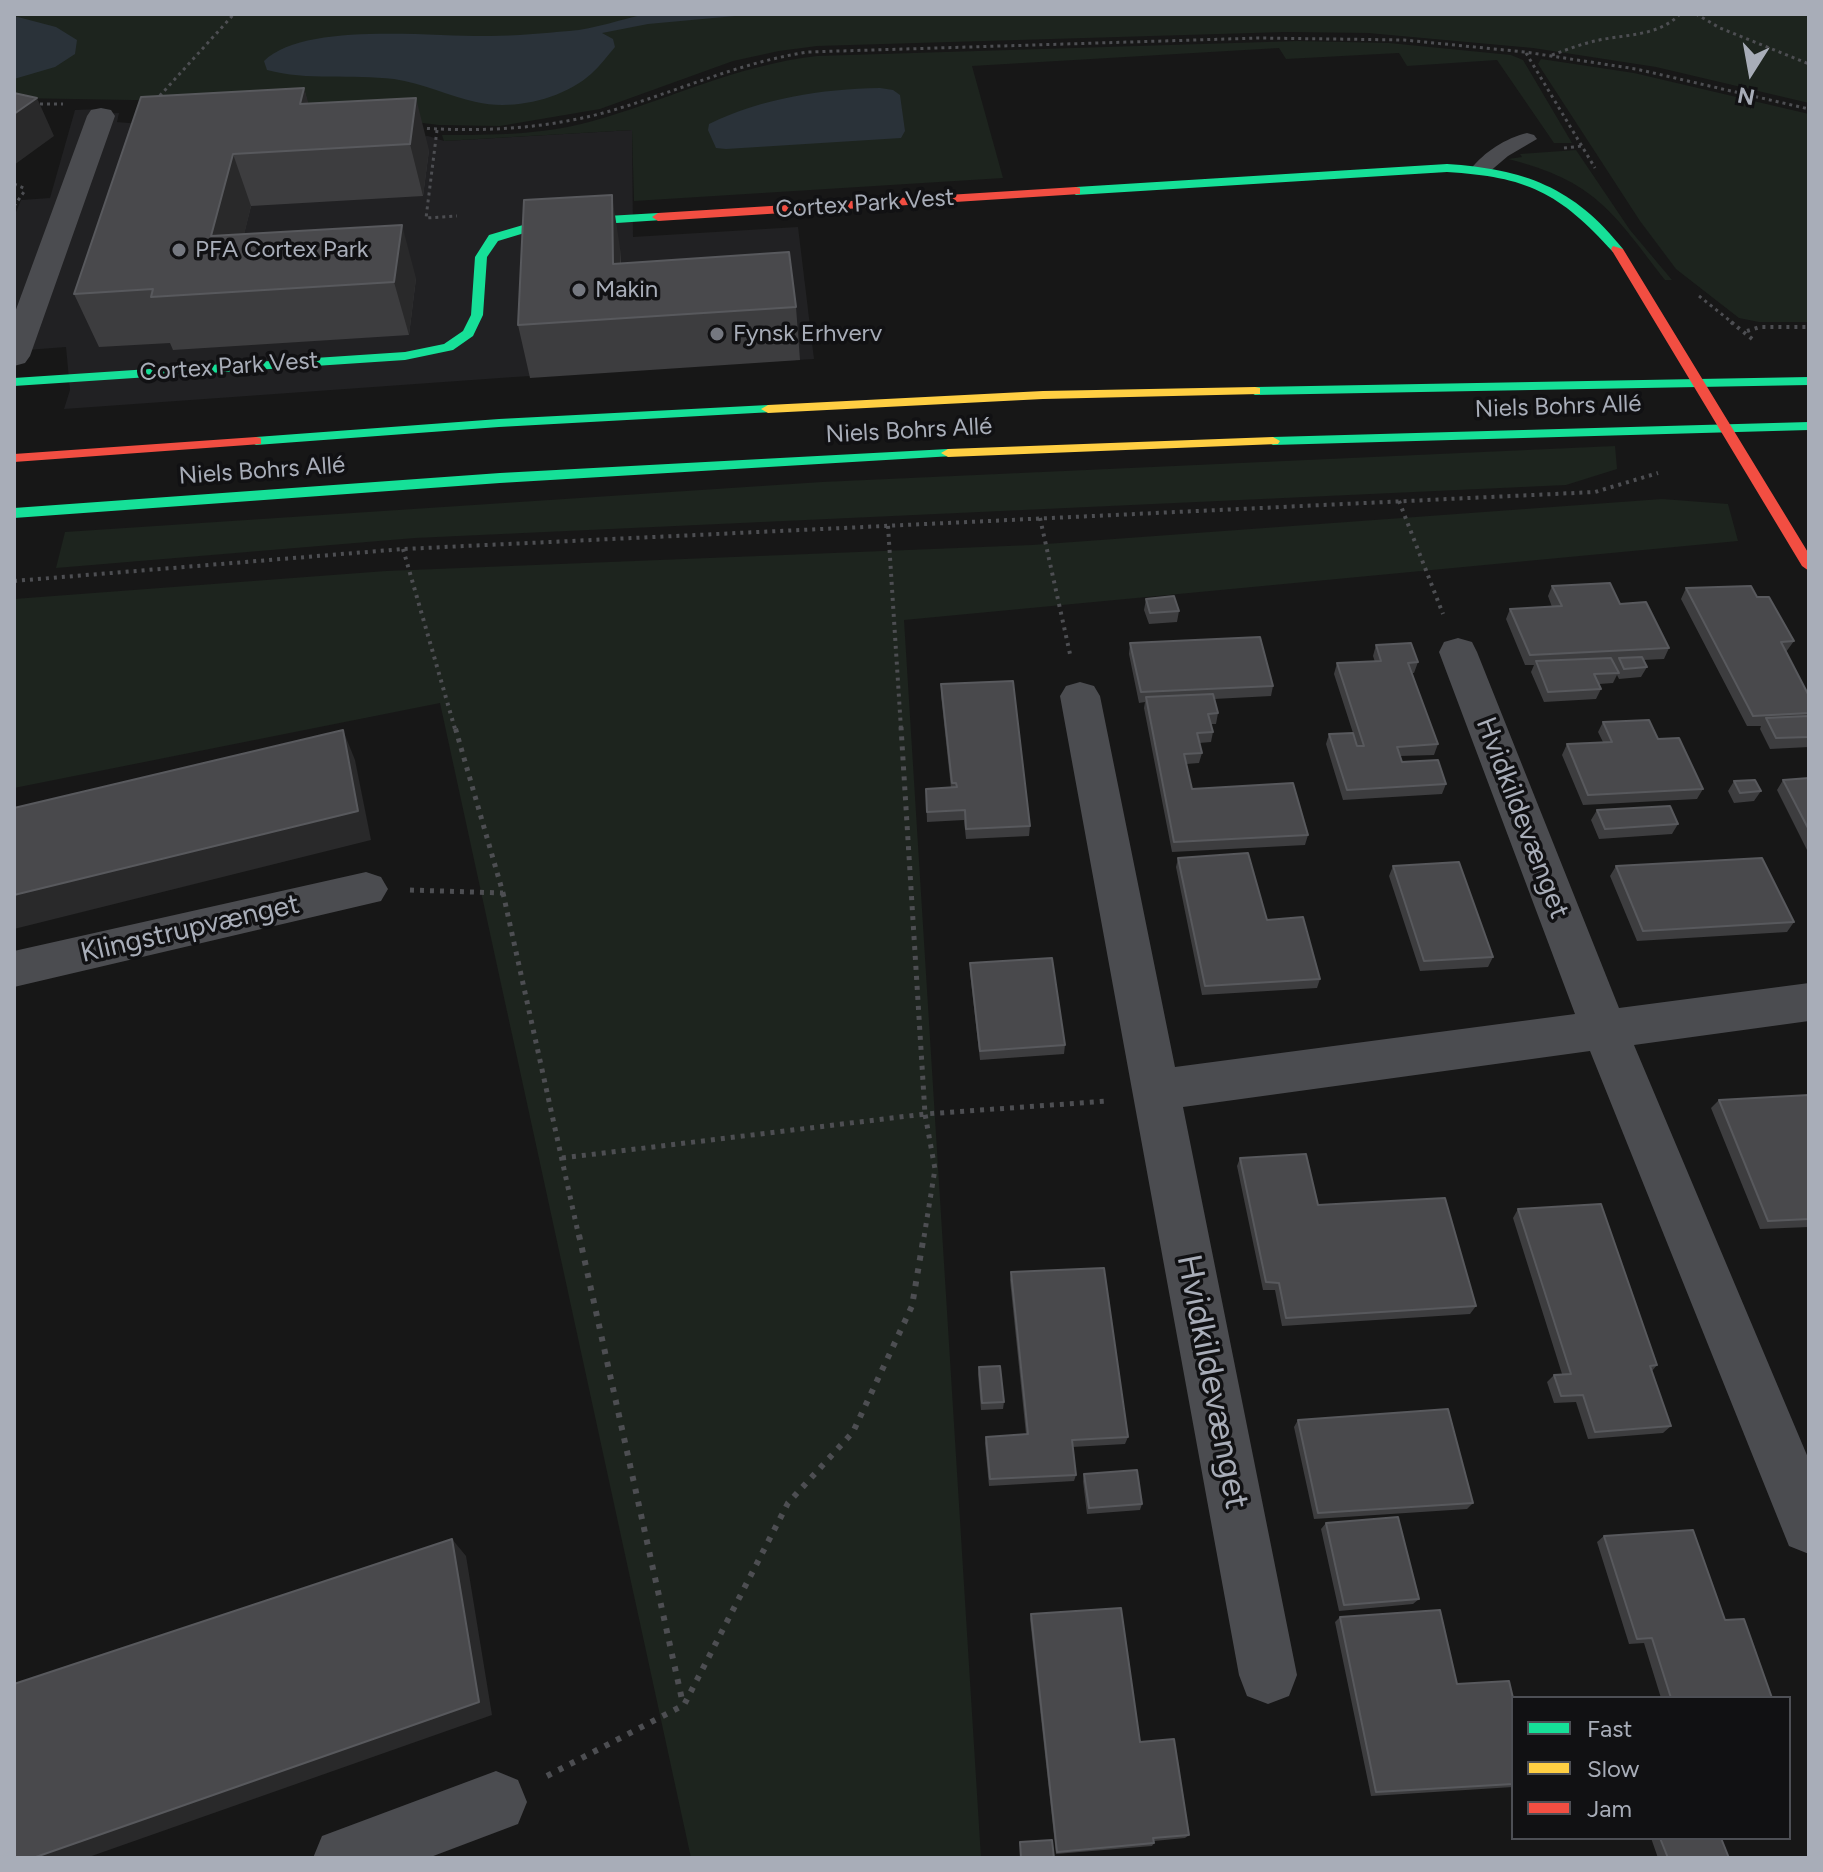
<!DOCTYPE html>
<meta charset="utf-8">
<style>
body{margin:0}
#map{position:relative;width:1823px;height:1872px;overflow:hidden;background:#171717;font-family:Figtree,sans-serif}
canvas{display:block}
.frame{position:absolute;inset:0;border:16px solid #a8adb8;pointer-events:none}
.legend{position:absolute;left:1511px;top:1696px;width:280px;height:144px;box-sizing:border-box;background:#111113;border:2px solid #4d4f55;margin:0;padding:10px 14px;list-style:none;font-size:24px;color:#a8adb8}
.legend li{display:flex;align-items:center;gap:16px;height:40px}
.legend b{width:40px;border:2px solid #4d4f55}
.north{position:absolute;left:1711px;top:32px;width:80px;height:80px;-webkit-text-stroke:6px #111113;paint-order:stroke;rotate:191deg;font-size:22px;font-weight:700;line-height:32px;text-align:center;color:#a8adb8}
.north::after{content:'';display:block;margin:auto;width:28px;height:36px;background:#a8adb8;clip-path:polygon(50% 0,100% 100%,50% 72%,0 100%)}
</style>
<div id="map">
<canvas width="1823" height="1872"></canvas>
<div class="frame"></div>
<ul class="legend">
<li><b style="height:10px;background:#16e098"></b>Fast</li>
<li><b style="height:10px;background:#ffcf43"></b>Slow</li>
<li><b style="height:10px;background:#f24e42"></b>Jam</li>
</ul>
<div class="north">N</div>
</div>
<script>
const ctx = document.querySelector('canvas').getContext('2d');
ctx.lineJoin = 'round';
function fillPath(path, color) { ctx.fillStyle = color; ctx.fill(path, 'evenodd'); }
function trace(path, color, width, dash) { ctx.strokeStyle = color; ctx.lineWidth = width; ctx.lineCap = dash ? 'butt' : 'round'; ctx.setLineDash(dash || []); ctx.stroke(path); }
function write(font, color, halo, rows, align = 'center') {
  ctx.font = font + ' Figtree,sans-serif'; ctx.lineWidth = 7; ctx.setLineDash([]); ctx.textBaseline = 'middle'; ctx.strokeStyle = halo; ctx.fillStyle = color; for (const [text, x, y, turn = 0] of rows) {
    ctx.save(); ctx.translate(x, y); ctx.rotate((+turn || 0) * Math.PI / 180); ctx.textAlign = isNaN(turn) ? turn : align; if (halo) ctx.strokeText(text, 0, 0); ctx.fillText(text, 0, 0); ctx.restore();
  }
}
fillPath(new Path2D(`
 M100,109L97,114L119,113L117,122L343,141L428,136L444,141L632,130L633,237L798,227L814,359L514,377L64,409L70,390L66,347L14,351V217L21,200L50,198L75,110Z`), '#212123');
fillPath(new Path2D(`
 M14,14H1809V103L1656,67L1533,48L1368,33L1286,32L817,46L779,51L733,61L600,109L500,126L439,125L349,114L192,101L14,98Z
 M1298,41L1389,43L1511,55L1523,60L1572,143H1554L1497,60L1407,66L1399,53L1286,59L1279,48L972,66L1003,178L634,201L632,130L444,141L442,135C490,135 542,135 589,122C666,101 736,65 817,56Z
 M1541,59L1634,73L1809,114V322H1759L1739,318L1676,269L1640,221L1538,64Z
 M1576,150L1630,230L1672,280H1665C1613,213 1596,181 1508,159L1522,157L1520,154Z
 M1615,446L1617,469L1566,485L415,538L56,568L65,532L822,482Z
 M1662,499L1728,504L1738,541L904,620L981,1858H691L440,703L14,788V599L386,571L1032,545Z`), '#1d241e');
fillPath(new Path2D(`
 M647,14H757L648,24L602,33L613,39L615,47C607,56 600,66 591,74C563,99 513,111 476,102C449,96 422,83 394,79C352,74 307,81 267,70L264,61C304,21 434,37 490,36C516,36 543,33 569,31C595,29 621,19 647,14Z
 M14,16L56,27L77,40L75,54L55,67L14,79Z
 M880,88L893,90L900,95L905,131L901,138L726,149L716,148L708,130L709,124C763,98 821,89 880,88Z`), '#2a3239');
trace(new Path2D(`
 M1696,14L1720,28L1809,64
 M1526,53L1595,168
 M1552,55C1566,50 1581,44 1595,41C1624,34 1658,37 1680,14
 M155,101L234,14
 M33,104H63
 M420,128C481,132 543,129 603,113C672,94 736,63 808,52L1259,38L1404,40L1525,52L1636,69L1809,109
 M437,130L426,218L457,216
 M1564,148L1582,146
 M14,184L26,189
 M14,206L26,189
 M1699,296L1734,324`), '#4d4e52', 3, [3, 4]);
trace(new Path2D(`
 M1731,322L1756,342
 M1747,331L1760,327H1809
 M1399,501L1443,614
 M1040,518L1070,654
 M888,526L901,729
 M403,549L455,729
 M14,581L403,549L1595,492L1658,473`), '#4d4e52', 4, [3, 5]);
trace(new Path2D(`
 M410,890L503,893L455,727
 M503,893L579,1237
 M562,1158L925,1114L901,727
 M924,1237L935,1169L925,1114L1108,1101`), '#4d4e52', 5, [4, 6]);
trace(new Path2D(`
 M579,1235L683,1704
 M547,1776L684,1705L788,1503L853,1432L912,1306L924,1235`), '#4d4e52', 6, [5, 8]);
fillPath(new Path2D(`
 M1527,133L1534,135L1537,139L1508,156L1488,173H1474L1471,169C1484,152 1506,138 1527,133Z`), '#4b4c50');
fillPath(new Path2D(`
 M101,108L111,110L115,116L30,356L25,363L14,366V315L87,116L91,110Z
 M1458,638L1472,642L1477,652L1619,1008L1809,983V1021L1634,1045L1809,1460V1554L1789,1546L1590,1051L1183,1107L1297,1675L1289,1696L1268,1704L1247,1696L1239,1675L1060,696L1066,686L1080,682L1094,686L1100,696L1175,1067L1575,1014L1439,652L1444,642Z
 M366,872L381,877L388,889L381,901L14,987V951Z
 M496,1771L518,1780L527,1802L518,1824L428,1858H313L322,1836Z`), '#4b4c50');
fillPath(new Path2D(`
 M1447,164C1524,169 1574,187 1623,249L1613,252C1559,192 1527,177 1447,172L1076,195L1070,191L1076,187Z
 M658,213L664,217L662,220L541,228L498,241L487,257L483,315L473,336L453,350L405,360L14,386V378L405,352L444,344L463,331L471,315L475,257L489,235L540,220Z
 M1809,377V385L1255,395L1248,391L1255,387Z
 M768,405L773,406V412L499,427L256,445L249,441L256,437L499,419Z
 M1809,422V430L1273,445L1266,441L1273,437Z
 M948,449L953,450V456L500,483L14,518V508L500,473Z`), '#16e098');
fillPath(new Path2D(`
 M1255,387L1260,388V394L1043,399L768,413L761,409L768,405L1043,391Z
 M1273,437L1280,441L1278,444L948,457L941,453L948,449Z`), '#ffcf43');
fillPath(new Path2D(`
 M1076,187L1080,188V194L658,221L652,217L658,213Z
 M1613,246L1623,249L1809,554V571L1802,566L1611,249Z
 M256,437L261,438V444L14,462V454Z`), '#f24e42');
fillPath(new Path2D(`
 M304,88L308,104L429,150L423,196L251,206L244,234L416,278L409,335L173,350L170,343L99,347L74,294Z
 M620,248L621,263L796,307L800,360L530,378L518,325Z
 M1552,586L1620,604L1669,648L1664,659L1643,660L1647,667L1641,677L1619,679L1617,675L1613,683L1599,684L1601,689L1596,699L1544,702L1531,672L1534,665H1525L1506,619L1510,609L1552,607L1548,596Z
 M1686,588L1757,597L1794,641L1786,652L1809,696V747L1770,749L1760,729L1761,726H1747L1681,599Z
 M1146,599L1179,611L1177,622L1149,624L1144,610Z
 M1130,643L1273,686L1271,696L1214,699L1218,713L1216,724H1211L1213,732L1211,742L1199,743L1202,753L1199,763L1186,764L1192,789L1308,835L1305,845L1172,852L1144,708L1145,702L1139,703L1129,654Z
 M1376,645L1418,662L1414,673H1412L1438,744L1434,755L1400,756L1402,762L1446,784L1442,794L1343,800L1326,744L1329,734L1353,733L1334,674L1337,663L1375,662L1373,656Z
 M941,684L1030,826L1029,836L966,839L964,820L927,822L926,789L951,788L941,695Z
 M1603,722L1658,739L1703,789L1697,799L1583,805L1562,755L1567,744L1603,742L1598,732Z
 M1809,778V854L1777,790L1783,780Z
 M1734,781L1761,791L1754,801L1734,803L1728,791Z
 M1597,810L1678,824L1672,834L1599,839L1591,820Z
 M1178,858L1267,920L1320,979L1317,988L1202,995L1176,867Z
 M1393,866L1493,957L1488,967L1420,971L1389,876Z
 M1616,866L1794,922L1787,932L1637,941L1610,876Z
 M970,963L1065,1045L1064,1054L980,1060L970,973Z
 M1809,1095V1227L1760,1229L1711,1108L1719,1100Z
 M1240,1158L1318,1205L1476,1306L1470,1314L1282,1326L1275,1290H1263L1237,1166Z
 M1518,1209L1657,1365L1652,1371L1671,1426L1663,1433L1588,1439L1576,1402L1554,1403L1547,1382L1554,1375L1562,1374L1513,1218Z
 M1011,1272L1128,1437L1125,1444L1072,1447L1076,1475L1074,1481L989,1486L985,1443L986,1437L1026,1434L1010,1280Z
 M979,1367L1004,1402L1003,1409L981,1410L978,1374Z
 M1298,1420L1473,1503L1467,1509L1314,1519L1294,1427Z
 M1084,1474L1142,1504L1140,1510L1087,1514L1083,1481Z
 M1326,1523L1419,1599L1413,1604L1339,1611L1321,1529Z
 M1604,1536L1725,1620L1772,1698H1661L1644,1643L1629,1644L1597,1542Z
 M1031,1614L1140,1742L1189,1835L1185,1838L1154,1841V1843L1152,1846L1056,1854L1030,1619Z
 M1340,1617L1457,1684L1513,1698V1787L1371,1796L1335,1622Z
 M1651,1838H1721L1729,1858H1658Z`), '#3d3d3f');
fillPath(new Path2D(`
 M304,88L319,140L300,104Z
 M37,98L54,136L14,165V114Z
 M416,98L429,150L423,196L410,144Z
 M233,154L251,206L231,289L211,236Z
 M612,195L620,248L621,317L613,264Z
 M402,225L416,278L409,335L394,282Z
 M343,730L355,760L371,840L14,929V895Z
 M452,1539L466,1556L492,1715L86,1858H33Z`), '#29292a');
const building = new Path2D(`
 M304,88L300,104L416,98L410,144L233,154L211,236L402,225L394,282L151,297L153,289L74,294L141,97Z
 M14,93L37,98L14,114Z
 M612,195L613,264L789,252L796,307L518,325L524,200Z
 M1610,583L1620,604L1646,602L1669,648L1530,655L1510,609L1562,606L1552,586Z
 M1751,586L1757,597H1769L1794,641L1781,642L1809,696V713L1753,716L1686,588Z
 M1174,596L1179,611L1150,613L1146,599Z
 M1260,637L1273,686L1141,692L1130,643Z
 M1411,643L1418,662L1408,663L1438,744L1397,747L1402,762L1438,760L1446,784L1347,790L1329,734L1353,733L1357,746H1364L1337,663L1381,661L1376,645Z
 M1642,657L1647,667L1624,669L1619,658Z
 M1611,658L1619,673L1594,674L1601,689L1548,692L1536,661Z
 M1013,681L1030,826L966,829L965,810L927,812L926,789L957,787L956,783H952L941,684Z
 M1213,694L1218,713L1208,714L1213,732L1197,733L1202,753L1184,754L1192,789L1293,783L1308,835L1174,842L1146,697Z
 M1809,716V737L1776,738L1766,718Z
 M1649,720L1658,739L1679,738L1703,789L1588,795L1567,744L1612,742L1603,722Z
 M343,730L358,811L14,895V808Z
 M1809,778V830L1783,780Z
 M1755,780L1761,791L1740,793L1734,781Z
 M1670,806L1678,824L1605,829L1597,810Z
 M1248,853L1267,920L1303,917L1320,979L1205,986L1178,858Z
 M1762,858L1794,922L1643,931L1616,866Z
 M1459,862L1493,957L1424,961L1393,866Z
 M1052,958L1065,1045L980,1051L970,963Z
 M1809,1095V1219L1768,1221L1719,1100Z
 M1306,1154L1318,1205L1445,1198L1476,1306L1286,1318L1279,1283L1266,1282L1240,1158Z
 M1601,1204L1657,1365L1650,1366L1671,1426L1595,1432L1583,1395L1561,1396L1554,1375L1571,1374L1518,1209Z
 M1104,1268L1128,1437L1072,1440L1076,1475L990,1479L986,1437L1028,1434L1011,1272Z
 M1000,1366L1004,1402L982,1403L979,1367Z
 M1448,1409L1473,1503L1318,1513L1298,1420Z
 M1137,1470L1142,1504L1089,1508L1084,1474Z
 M1398,1517L1419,1599L1344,1605L1326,1523Z
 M1693,1530L1725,1620L1744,1619L1772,1698H1671L1652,1638L1637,1639L1604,1536Z
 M452,1539L479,1702L33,1858H14V1684Z
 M1121,1608L1140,1742L1174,1739L1189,1835L1153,1838L1154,1843L1057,1852L1031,1614Z
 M1440,1610L1457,1684L1509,1681L1513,1698V1784L1376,1792L1340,1617Z
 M1660,1838H1721L1729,1858H1668Z
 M1052,1840L1054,1858H1021L1020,1842Z`);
fillPath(building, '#49494c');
trace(building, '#58595d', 2);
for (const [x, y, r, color] of [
 [179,250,8,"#757880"],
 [579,290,8,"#757880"],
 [717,334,8,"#757880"]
]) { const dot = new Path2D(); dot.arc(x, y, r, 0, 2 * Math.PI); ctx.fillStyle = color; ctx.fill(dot); trace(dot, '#111113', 3); }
write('24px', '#a8adb8', '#111113', [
 ["Cortex Park Vest",865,204,-4],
 ["Cortex Park Vest",229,367,-4],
 ["Niels Bohrs Allé",1558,407,-2],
 ["Niels Bohrs Allé",909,431,-3],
 ["Niels Bohrs Allé",262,471,-4]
]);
write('24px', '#a8adb8', '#111113', [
 ["PFA Cortex Park",195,250],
 ["Makin",595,290],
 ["Fynsk Erhverv",733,334]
], 'left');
write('28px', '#a8adb8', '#111113', [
 ["Hvidkildevænget",1522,818,69],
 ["Klingstrupvænget",190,929,-13]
]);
write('34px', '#a8adb8', '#111113', [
 ["Hvidkildevænget",1212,1382,79]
]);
</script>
